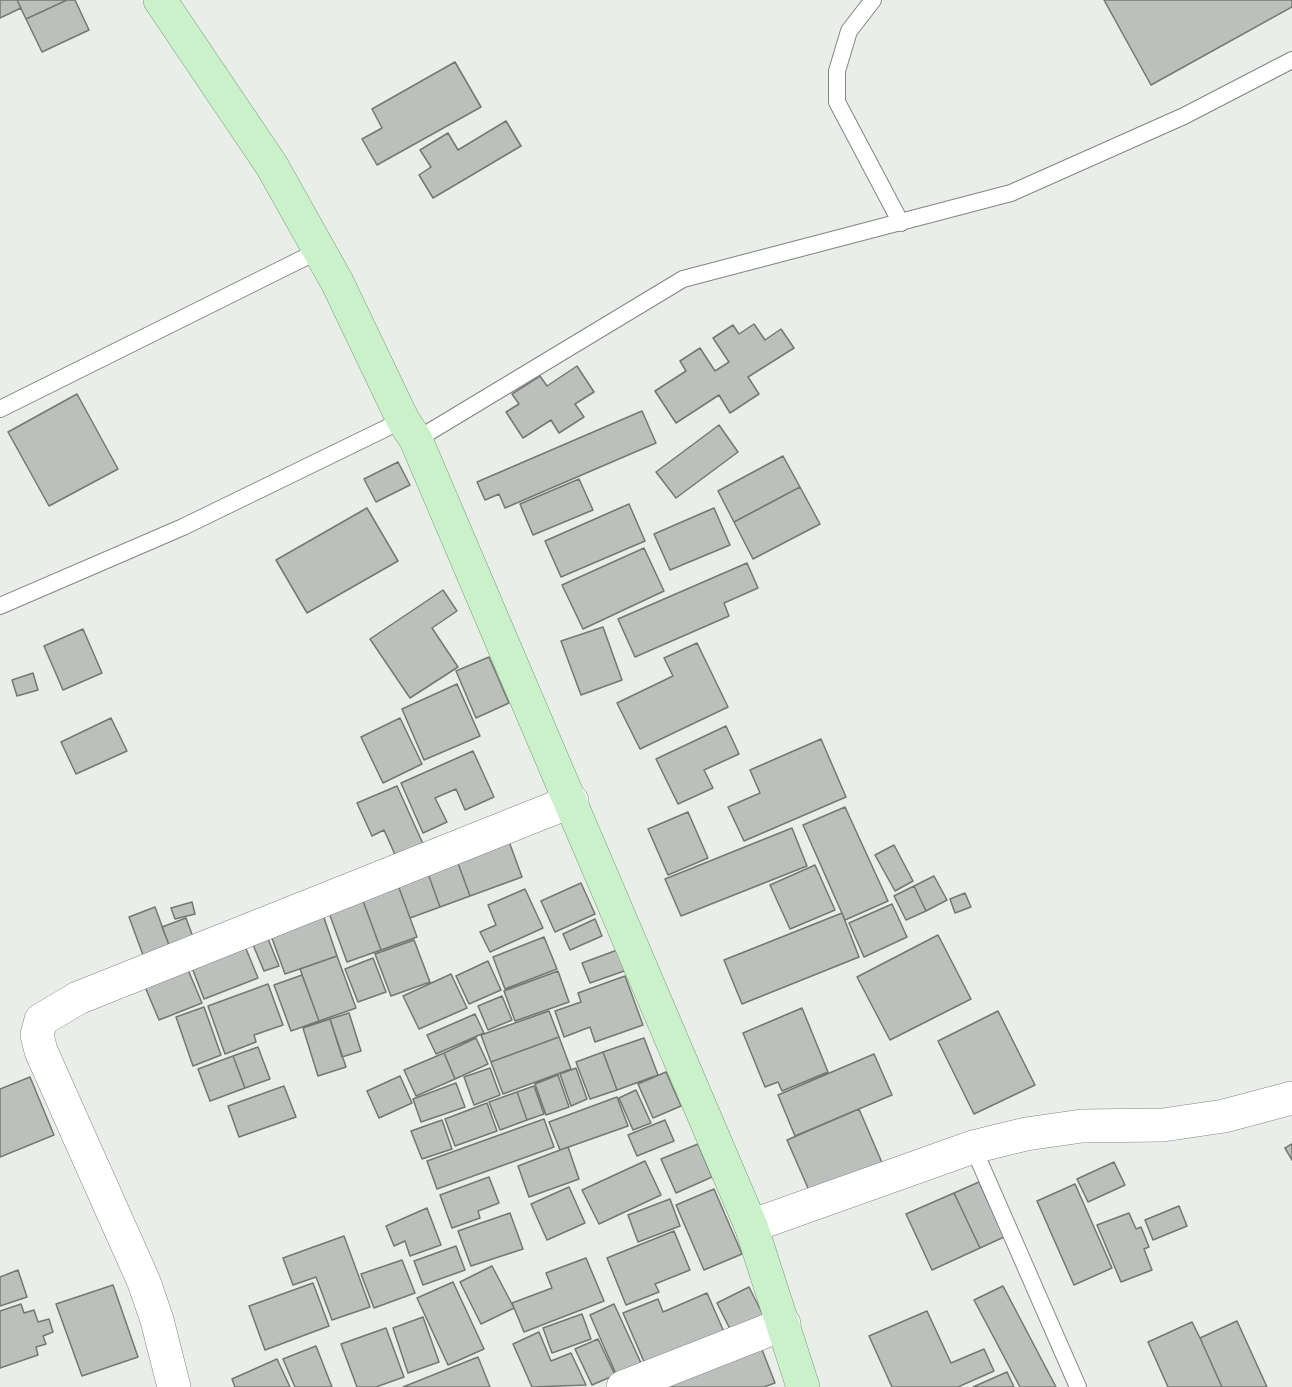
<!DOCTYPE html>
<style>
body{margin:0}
canvas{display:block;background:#e9eee9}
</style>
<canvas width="1292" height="1387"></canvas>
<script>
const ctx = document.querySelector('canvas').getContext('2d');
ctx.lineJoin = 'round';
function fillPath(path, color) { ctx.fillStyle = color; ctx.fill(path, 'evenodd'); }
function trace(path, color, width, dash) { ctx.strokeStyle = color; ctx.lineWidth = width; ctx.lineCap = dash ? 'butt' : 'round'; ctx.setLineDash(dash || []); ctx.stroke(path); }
const building = new Path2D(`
 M0,0H17L21,8L0,18Z
 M17,0H67L26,19Z
 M67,0H75L89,30L42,52L26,19Z
 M1104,0H1292V7L1151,85Z
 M455,62L481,107L377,165L362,139L382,128L372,109Z
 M506,121L521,146L433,198L419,175L431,167L420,150L448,133L458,150Z
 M754,324L765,340L781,329L794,348L748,377L759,394L730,413L719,395L676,423L655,391L686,371L680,361L700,348L715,371L729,362L713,338L733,325L739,334Z
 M577,366L594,392L575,404L584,417L559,433L551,420L523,438L506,412L519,404L512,394L540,376L547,386Z
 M77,394L118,469L49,506L8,432Z
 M642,411L656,443L505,508L499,494L485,500L477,482Z
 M719,425L738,452L676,498L656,472Z
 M783,456L800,487L734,522L718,491Z
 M398,462L410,485L376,502L364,479Z
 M579,479L593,510L533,535L520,504Z
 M800,487L820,524L753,559L734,522Z
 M629,504L645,541L561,577L545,541Z
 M367,508L398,561L307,613L276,560Z
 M714,508L730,545L670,570L654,534Z
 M644,548L664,591L583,629L562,585Z
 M747,563L758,588L724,603L729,616L635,657L618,619Z
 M443,590L457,611L432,628L458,667L410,698L370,639Z
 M603,627L622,680L581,695L561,641Z
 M83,629L102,673L63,690L44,646Z
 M697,643L728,707L640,749L617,703L673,676L664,658Z
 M489,657L509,703L476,718L456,671Z
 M33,673L38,690L17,696L12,680Z
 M457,684L480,736L424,760L402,709Z
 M111,718L127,751L76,774L61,742Z
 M400,718L422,764L383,783L361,737Z
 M726,726L739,754L704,770L713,788L678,804L656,759Z
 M821,739L846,797L744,841L728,807L760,793L750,770Z
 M473,751L494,797L465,810L456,789L435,798L447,822L423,833L401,783Z
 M397,786L424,846L397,859L384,830L372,836L357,803Z
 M845,807L888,901L845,920L803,825Z
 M688,812L708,858L668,875L648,829Z
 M792,828L807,866L681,916L665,879Z
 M507,836L522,877L470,896L455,855Z
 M894,845L913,881L895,891L875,855Z
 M455,855L470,896L440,907L425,865Z
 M425,865L440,907L410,918L395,877Z
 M815,865L835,910L790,929L770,885Z
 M934,876L947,900L926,911L914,886Z
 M395,877L417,937L381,950L359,890Z
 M581,883L595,914L555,932L541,901Z
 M914,886L926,911L906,920L894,896Z
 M525,889L543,928L490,952L480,932L496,925L488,905Z
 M359,890L381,950L347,962L325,902Z
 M965,893L971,907L955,913L950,899Z
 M192,902L195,914L175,919L171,908Z
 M892,904L907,937L864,957L849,923Z
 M155,907L169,945L143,955L129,917Z
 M322,912L337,956L285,974L269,930Z
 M842,913L859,957L742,1004L724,960Z
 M186,918L193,937L169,945L162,927Z
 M595,919L602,936L570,950L563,934Z
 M266,934L279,966L264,971L251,940Z
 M938,935L971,999L890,1040L857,977Z
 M544,937L557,969L505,989L493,957Z
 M414,940L430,982L391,996L375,954Z
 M244,944L258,978L204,999L191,965Z
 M620,949L627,970L590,983L582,963Z
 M337,956L356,1008L319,1021L300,969Z
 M373,958L386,992L358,1002L345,969Z
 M488,961L501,990L469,1004L456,976Z
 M186,965L202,1003L159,1020L143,982Z
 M558,971L569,1002L515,1021L504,991Z
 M451,974L467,1008L419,1029L403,996Z
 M302,975L319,1021L291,1031L274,985Z
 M625,976L643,1025L595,1042L590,1027L564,1037L555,1011L581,1002L578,993Z
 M268,984L283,1025L254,1035L256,1042L225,1054L208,1006Z
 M502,996L512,1020L488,1030L478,1006Z
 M204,1007L221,1055L193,1066L176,1017Z
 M802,1008L828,1072L782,1091L778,1082L765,1087L743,1033Z
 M549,1011L559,1037L491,1062L481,1035Z
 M998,1011L1035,1085L974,1114L938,1041Z
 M349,1013L361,1051L342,1057L330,1019Z
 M475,1014L484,1033L436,1054L427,1035Z
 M330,1019L346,1067L318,1076L303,1028Z
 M559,1037L571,1069L503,1094L491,1062Z
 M476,1038L488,1064L455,1079L444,1053Z
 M644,1038L658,1075L617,1090L603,1052Z
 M258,1047L270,1079L245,1088L233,1056Z
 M603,1052L617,1090L590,1099L576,1062Z
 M444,1053L455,1079L416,1096L404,1070Z
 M874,1054L892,1095L795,1136L778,1095Z
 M233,1056L245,1088L210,1101L198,1069Z
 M490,1068L500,1095L474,1105L464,1077Z
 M576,1068L587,1099L571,1106L560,1074Z
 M666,1072L681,1106L653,1118L638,1084Z
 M558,1075L569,1107L546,1115L535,1084Z
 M400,1076L412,1103L379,1118L367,1091Z
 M30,1077L54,1135L0,1157V1089Z
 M456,1083L465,1107L421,1122L413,1099Z
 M284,1086L296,1117L239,1137L228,1106Z
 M534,1086L544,1114L527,1120L517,1092Z
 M636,1090L651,1123L633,1130L619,1098Z
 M517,1092L527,1120L500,1130L489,1102Z
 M617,1097L628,1126L560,1150L549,1122Z
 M487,1103L497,1131L455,1146L445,1119Z
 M859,1109L883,1165L811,1195L787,1140Z
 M544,1119L554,1147L437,1189L427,1161Z
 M442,1120L452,1149L422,1159L411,1131Z
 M665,1120L674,1141L637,1156L628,1135Z
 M698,1144L712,1177L676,1193L661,1159Z
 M1292,1144V1160L1285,1148Z
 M568,1147L579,1179L529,1197L518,1166Z
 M645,1161L661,1195L599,1224L582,1190Z
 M1114,1162L1125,1185L1088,1202L1077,1179Z
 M489,1177L499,1203L478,1211L480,1218L452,1228L440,1195Z
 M979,1182L1004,1237L980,1248L954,1193Z
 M1075,1184L1112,1268L1074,1285L1037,1201Z
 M569,1187L585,1223L547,1240L531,1204Z
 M714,1189L742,1254L704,1270L676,1205Z
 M954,1193L980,1248L932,1270L906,1214Z
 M670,1199L680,1226L638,1242L628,1215Z
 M1179,1206L1187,1226L1153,1240L1145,1220Z
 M427,1208L441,1245L410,1256L405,1241L394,1246L386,1226Z
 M510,1213L523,1249L471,1266L458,1231Z
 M1129,1213L1136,1229L1141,1227L1149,1247L1144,1249L1152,1270L1121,1282L1097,1225Z
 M674,1231L690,1270L655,1284L659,1292L626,1305L607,1258Z
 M344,1236L370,1307L332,1320L316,1277L293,1285L283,1258Z
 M456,1246L465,1270L423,1285L414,1261Z
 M586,1258L604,1301L524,1332L512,1303L552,1288L546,1273Z
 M402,1260L415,1293L374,1308L361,1274Z
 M492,1266L514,1308L481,1324L460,1282Z
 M18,1270L27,1297L0,1306V1277Z
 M453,1282L484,1349L448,1365L417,1298Z
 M313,1283L329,1326L265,1350L249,1306Z
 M113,1285L138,1357L82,1376L56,1304Z
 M1003,1286L1056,1387H1020L974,1300Z
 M749,1287L764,1317L732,1333L717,1303Z
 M707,1293L724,1332L645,1364L623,1313L658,1299L663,1312Z
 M21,1304L24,1313L34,1310L38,1322L49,1319L53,1332L43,1336L46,1344L36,1347L38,1355L0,1368V1311Z
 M614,1304L641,1363L616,1374L590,1315Z
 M927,1311L951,1363L984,1349L994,1371L958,1387H892L869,1336Z
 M582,1314L591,1339L552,1353L543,1328Z
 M423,1317L439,1362L408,1373L393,1328Z
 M1237,1321L1267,1387H1222L1200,1338Z
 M1192,1322L1200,1338L1222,1387H1168L1148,1342Z
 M386,1328L404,1377L376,1387H357L341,1344Z
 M539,1332L551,1361L571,1353L586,1385L532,1387L513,1344Z
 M598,1339L615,1375L592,1385L575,1349Z
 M316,1346L332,1387H295L283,1359Z
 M761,1347L775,1383L764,1387H666Z
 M478,1357L490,1387H403Z
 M277,1359L290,1387H235L232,1379Z
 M1007,1372L1014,1387H973Z`);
fillPath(building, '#bcc0bc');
trace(building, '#747873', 1.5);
const service = new Path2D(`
 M873,0L849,31L837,71V102L901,223
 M0,409L320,250
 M416,440L683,279L1011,193L1184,116L1292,60
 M0,606L183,527L403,420
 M973,1147L1078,1387`);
const minor = new Path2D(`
 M174,1387L157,1320L144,1282L41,1051L37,1035L41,1020L78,998L572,801
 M623,1387L784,1324`);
const tertiary = new Path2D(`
 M751,1226L973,1147L1026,1134L1082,1126L1163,1125L1224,1116L1292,1098`);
const primary = new Path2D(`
 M160,0L272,166L337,282L403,420L416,440L751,1226L803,1387`);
trace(service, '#828682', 18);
trace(minor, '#828682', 34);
trace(tertiary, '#828682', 34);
trace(primary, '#76a075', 34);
trace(service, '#fff', 16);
trace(minor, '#fff', 33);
trace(tertiary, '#fff', 33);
trace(primary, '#cbf1cb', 33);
</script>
